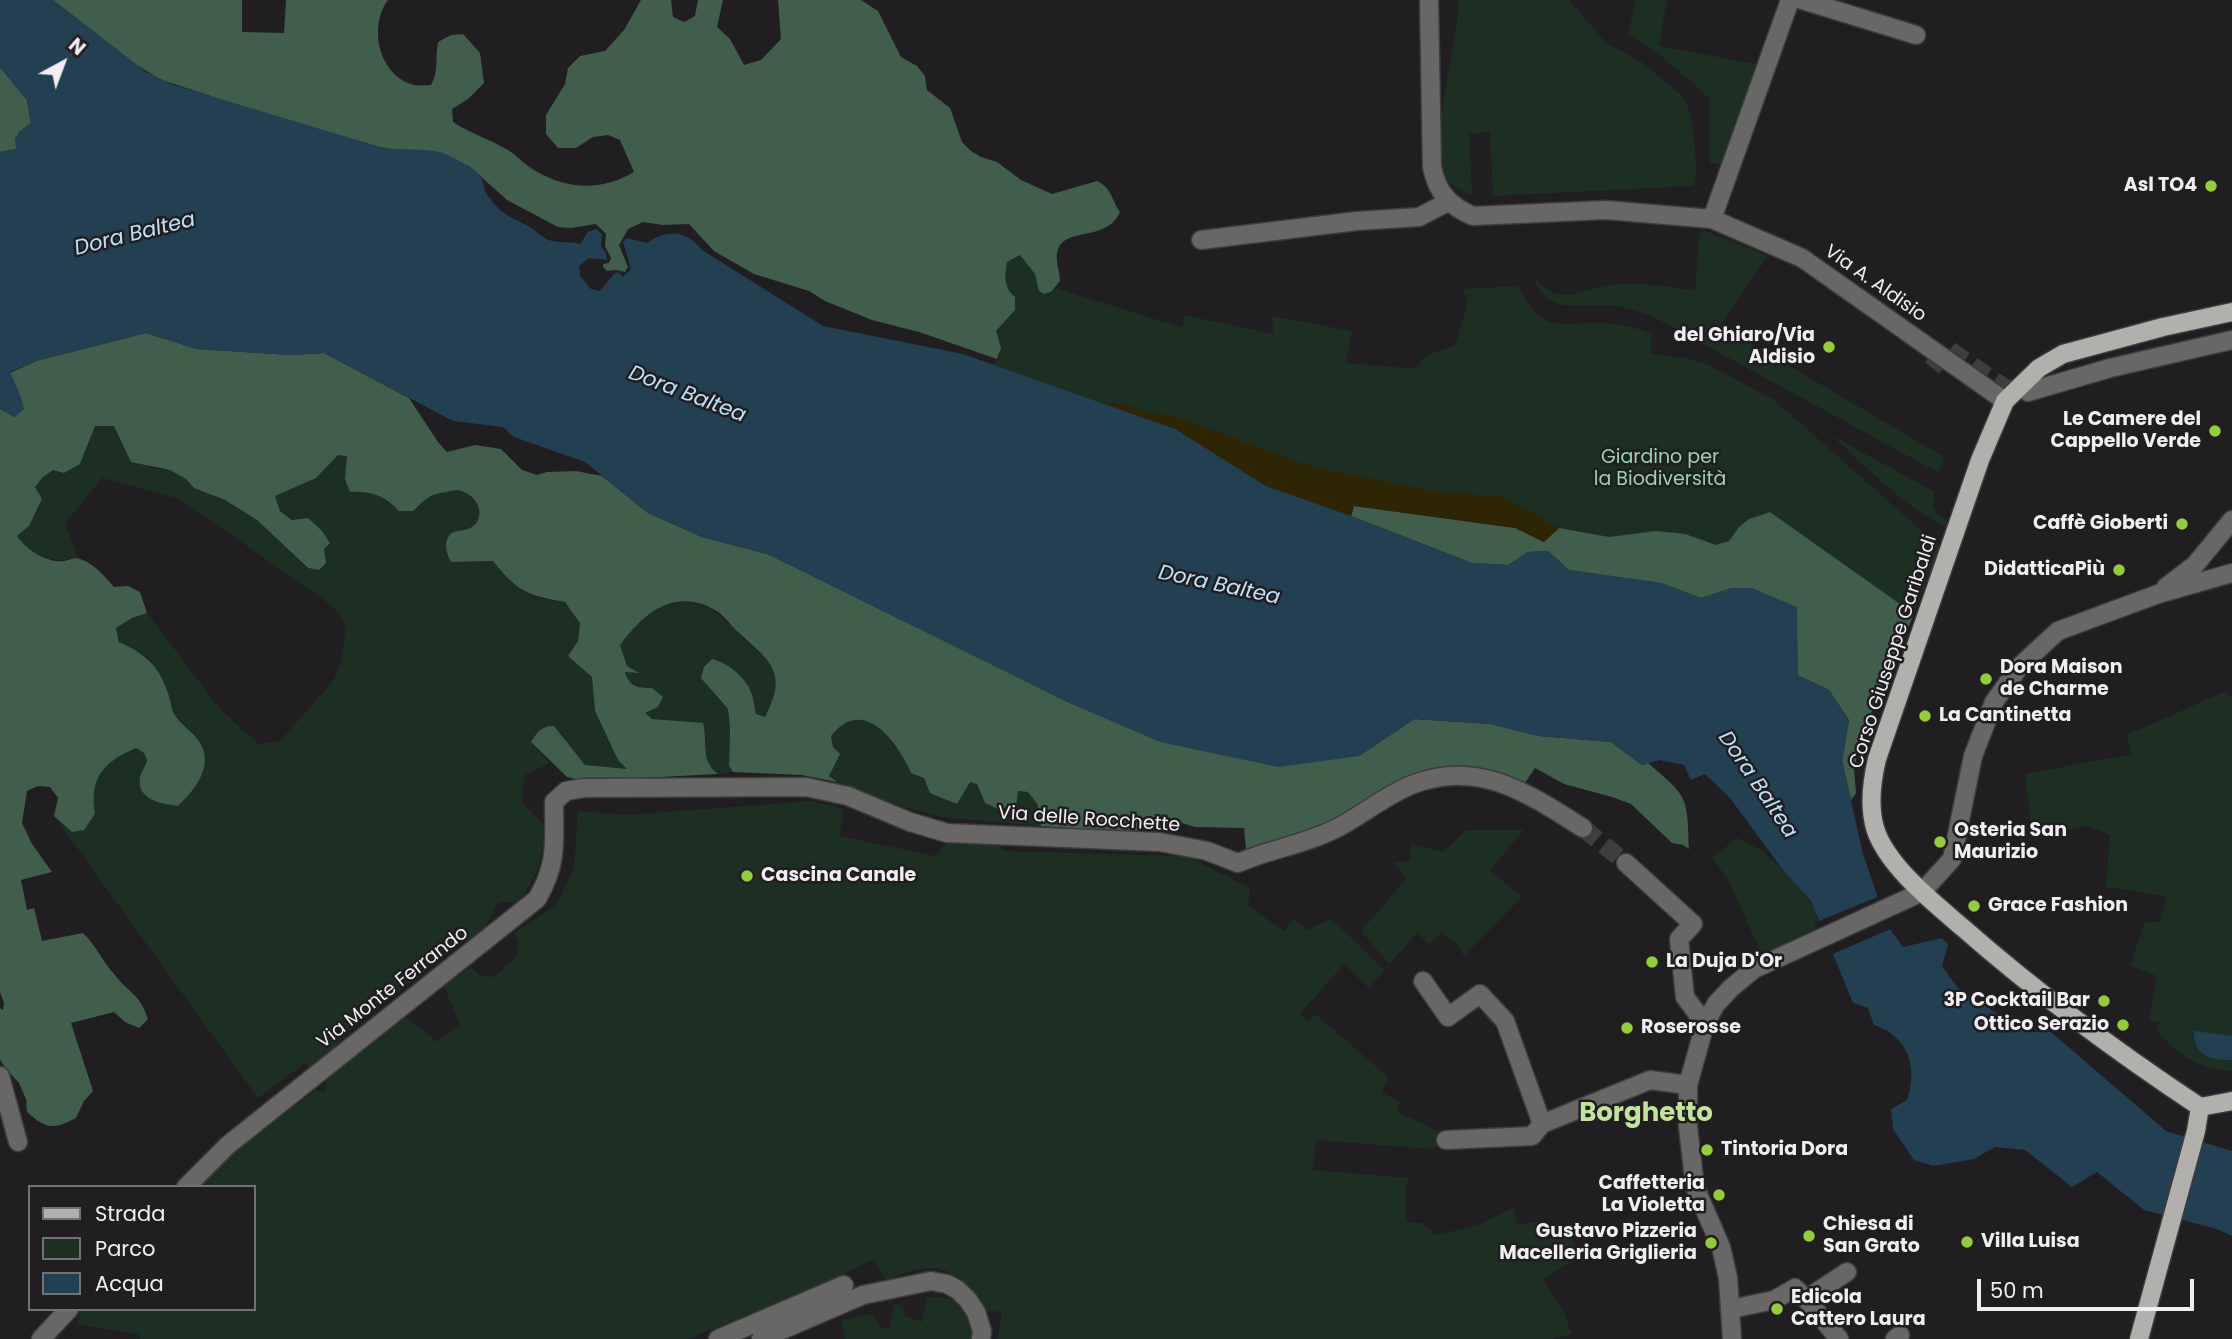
<!DOCTYPE html>
<meta charset="utf-8">
<style>
body{margin:0}
#map{position:relative;width:2232px;height:1339px;overflow:hidden;background:#201e21;font-family:Poppins,sans-serif}
canvas{display:block}
.legend{position:absolute;left:28px;top:1185px;width:228px;height:126px;box-sizing:border-box;background:#201e21;border:2px solid #737174;margin:0;padding:9px 12px;list-style:none;font-size:21px;color:#f0eef1}
.legend li{display:flex;align-items:center;gap:14px;height:35px}
.legend b{width:35px;border:2px solid #737174}
.north{position:absolute;left:28px;top:28px;width:70px;height:70px;-webkit-text-stroke:5px #201e21;paint-order:stroke;rotate:41deg;font-size:19px;font-weight:700;line-height:28px;text-align:center;color:#f0eef1}
.north::after{content:'';display:block;margin:auto;width:24px;height:32px;background:#f0eef1;clip-path:polygon(50% 0,100% 100%,50% 72%,0 100%)}
.scale{position:absolute;left:1977px;top:1279px;width:217px;height:32px;box-sizing:border-box;border:4px solid #f0eef1;border-top:0;padding-left:9px;font-size:21px;line-height:24px;white-space:nowrap;color:#f0eef1;-webkit-text-stroke:5px #201e21;paint-order:stroke}
</style>
<div id="map">
<canvas width="2232" height="1339"></canvas>
<ul class="legend">
<li><b style="height:9px;background:#b2b0ac"></b>Strada</li>
<li><b style="height:19px;background:#1d2f23"></b>Parco</li>
<li><b style="height:19px;background:#233f52"></b>Acqua</li>
</ul>
<div class="north">N</div>
<div class="scale">50 m</div>
</div>
<script>
const ctx = document.querySelector('canvas').getContext('2d');
ctx.lineJoin = 'round';
function fillPath(path, color) { ctx.fillStyle = color; ctx.fill(path, 'evenodd'); }
function trace(path, color, width, dash) { ctx.strokeStyle = color; ctx.lineWidth = width; ctx.lineCap = dash ? 'butt' : 'round'; ctx.setLineDash(dash || []); ctx.stroke(path); }
function write(font, color, halo, rows, align = 'center') {
  ctx.font = font + ' Poppins,sans-serif'; ctx.lineWidth = 5; ctx.setLineDash([]); ctx.textBaseline = 'middle'; ctx.strokeStyle = halo; ctx.fillStyle = color; for (const [text, x, y, turn = 0] of rows) {
    ctx.save(); ctx.translate(x, y); ctx.rotate((+turn || 0) * Math.PI / 180); ctx.textAlign = isNaN(turn) ? turn : align; if (halo) ctx.strokeText(text, 0, 0); ctx.fillText(text, 0, 0); ctx.restore();
  }
}
fillPath(new Path2D(`
 M1458,0H1569L1606,43L1643,63L1680,94L1687,105L1692,124L1697,170L1694,186L1493,196L1490,132L1469,134L1472,195C1460,190 1448,184 1442,172C1428,143 1460,41 1458,0Z
 M1636,0H1667L1659,46L1756,64L1721,164L1710,163V99L1664,58L1628,34Z
 M1700,229L1768,256L1720,325L1944,457L1939,473L1650,315C1634,310 1617,305 1601,305C1565,304 1549,314 1531,274C1560,312 1580,287 1617,284C1640,282 1671,288 1695,290Z
 M1020,255L1051,292L1056,288L1183,328L1184,315L1273,334L1272,316L1352,331L1346,363L1405,368L1417,367C1428,348 1439,354 1456,344L1468,300L1462,289L1518,286C1541,334 1558,322 1601,323C1618,323 1635,328 1651,333V354L1685,358L1709,365L1774,400L1940,547L1914,614L1862,735L1854,769L1856,793L1851,800L1842,761L1472,563L1351,516L1266,486L1175,429L994,365L1000,355L996,331L1015,310L1014,297L1005,283L1007,262Z
 M95,426H114L124,445L152,468L170,470L186,479L194,488L225,500L257,520L307,568L319,570L325,563L324,549L330,542L280,511L275,496L316,478L338,455H348L345,479C364,490 384,495 399,511C416,502 437,488 457,490C476,493 490,522 468,530C463,532 456,532 451,533L465,562L493,561L512,583L534,597L565,602L574,613L580,624L578,641L568,656L592,677L595,711L618,760L629,770L585,765L554,726L531,742L550,763L525,775L521,802L543,824C544,858 539,876 517,902H499L474,946L462,940L347,1033L314,1070L305,1063L258,1098L54,816L72,832L95,814C89,777 104,762 136,748L144,753L147,760L140,778L198,740L174,714L170,699L151,660L136,650L120,642L116,629L132,618L147,613L219,708L258,744L280,741L334,680L341,661L346,626L340,614L327,602L180,499L102,478L65,523L78,558C52,563 33,558 17,536L29,526L42,500L35,487C47,470 60,468 80,464Z
 M1831,435L1935,492C1930,508 1935,513 1949,522L1947,528C1903,506 1867,467 1831,435Z
 M685,601C711,607 718,612 736,631C768,662 791,668 765,717L756,715C754,707 754,699 751,692C746,677 726,662 712,659L717,698L728,709L730,729L729,765L733,772L718,774C704,764 705,752 706,736L668,721L652,719L644,713L652,688C638,688 629,686 625,672L637,673L627,666L620,645C638,622 655,604 685,601Z
 M2224,692L2232,698V1071C2204,1071 2178,1056 2160,1034L2157,1029L2159,1022L2149,1021L2157,976L2130,966L2145,922H2160L2167,896L2106,887L2110,835L2089,826L2053,833L2041,822L2031,824L2025,774L2132,754L2127,735Z
 M852,719C856,719 864,718 869,720C884,727 905,758 912,773L964,791L970,782L977,784L985,803L1018,791L1028,792L1038,805L1041,826L941,817L888,802L837,782L829,776C834,763 834,750 831,736L839,726Z
 M812,801L843,809L840,836L935,856L949,841L999,846L1004,851L1187,856L1250,888L1248,906L1284,931L1294,919L1306,930L1331,919L1385,970L1369,988L1344,964L1300,1014L1308,1021L1315,1014L1388,1077L1382,1092L1400,1102L1397,1112L1443,1133L1442,1146L1431,1149L1316,1140L1313,1170L1409,1178L1405,1188L1406,1222L1422,1223L1436,1235L1478,1225L1513,1208L1517,1225L1540,1221L1548,1239L1571,1234L1579,1257L1543,1279L1564,1313L1572,1334L1552,1339H998L1002,1311L987,1312C959,1267 935,1256 886,1281L874,1259L840,1276L688,1339H140L138,1334L78,1324L80,1309H254V1187H200L233,1152L316,1090L326,1092L325,1081L403,1014L437,1042L460,1025L443,984L471,967L479,975L494,977L518,955V940L513,934L555,906L563,892L574,867L578,811L626,815Z
 M1466,830H1524L1490,870L1522,897L1464,956L1457,945L1442,932L1429,944L1417,933L1389,964L1361,931L1406,879L1394,863L1410,861L1411,844L1443,852Z
 M1737,838C1765,848 1792,876 1809,899C1815,908 1818,921 1821,931L1761,953L1728,879L1712,858Z
 M927,1297C959,1297 957,1298 973,1325L971,1339H845L841,1320L873,1314L881,1329L890,1327L895,1304L903,1305L905,1316L922,1322Z`), '#1d2f23');
fillPath(new Path2D(`
 M53,0H242V32L284,33L286,0H388C368,27 379,76 414,85C419,86 426,85 431,85C439,71 435,58 438,42L451,35L463,34L480,53L484,83L468,99L452,109L453,122C470,133 489,139 506,149C514,153 520,160 528,166C561,189 599,193 634,172L620,140L608,135L593,137L576,148H558L546,134V115L565,84L568,68L580,56L605,51L624,30L641,0H671L673,17L684,22L695,16L698,0H723L717,27L730,39L744,65L761,60L781,39L778,0H861L878,11L901,57L917,66L925,76L927,90L950,108L962,142L971,151L981,157L997,162L1021,180L1052,194L1097,181C1112,188 1112,201 1120,212C1105,246 1055,222 1057,260C1057,267 1060,274 1060,281L1051,292L1044,294L1039,291L1035,274L1020,255L1007,262C1005,276 1003,286 1015,297V310L996,331L1001,348L997,359L919,332L872,320L825,301L809,291L754,274L714,251L689,224L663,225L643,222L628,229L619,245L628,267L625,272L616,270L607,271L603,267V264L609,263L611,258L605,246L606,234L596,224L571,228L558,227L507,200L469,166L423,150L399,151L380,147L271,116L159,79L134,63Z
 M0,67L27,100L31,123L19,132L17,149L0,152Z
 M146,333L197,349L290,355L324,353L409,398L438,442L447,452L475,445L501,449L522,470L537,475L547,472L576,471L602,476L648,513L702,537L767,554L1359,756L1414,719L1491,724L1539,736L1611,742L1642,765L1648,763C1689,798 1687,796 1689,849L1683,845L1672,843L1631,804L1612,797L1564,784L1535,768L1523,786L1461,769L1333,825L1247,859L1244,828L1195,827L1162,817L1137,833L1041,826L1038,805L1028,792L1018,791L1016,807L998,809L985,803L977,784L970,782L957,804L930,793L924,778L911,773C897,741 863,695 831,736L833,747L840,754L829,776L837,782L802,775L733,772L729,766L730,729L728,709L701,678L704,667L712,659C726,662 746,677 751,692C754,699 754,707 756,714L765,717C789,672 770,661 738,632C730,625 724,615 715,610C674,587 644,613 620,645L627,666L639,673L625,672C629,687 639,688 652,688L663,697L658,707L645,713L652,719L703,723C708,742 700,761 718,774L583,781L567,777L531,742C537,732 542,726 554,726L585,765L627,769L618,760L595,711L592,677L568,656L578,641L580,623L565,602C526,595 518,592 493,561L451,562C447,554 443,544 449,536C455,527 468,535 477,522C485,508 472,492 457,490C452,490 445,493 440,493C428,495 422,503 413,511H399C384,495 371,491 350,492L345,479L347,456L338,455L316,478L275,496L280,511L292,520L308,518L322,531L330,543L324,549L326,563L319,570L308,568L257,520L225,500L194,488L186,479L170,470L131,462L114,426H95L80,464L64,473L53,470L42,478L35,487L42,499L29,526L17,536C27,550 46,563 64,561C70,560 75,557 80,559C94,563 105,577 114,587L128,586L140,592L147,613L132,618L116,628L119,642C148,655 159,666 169,696C171,701 171,707 173,712C177,720 188,729 195,736C217,761 198,787 178,806C162,804 136,800 140,777C141,772 146,766 147,760L144,753L136,748C104,762 89,777 95,814L84,830L72,832L54,816L58,798L50,787L38,786L27,791L22,823L32,844L52,872L21,880L27,910L34,908L42,941L83,933C96,945 102,961 114,974C129,994 139,992 148,1019L139,1028L125,1022L114,1012L71,1023L93,1091L84,1101L76,1118C53,1130 46,1129 27,1112L26,1099L19,1083L5,1068L0,1059V1008L3,1010L4,1003L0,992V409L15,417V385L10,373L36,361Z
 M1354,506L1515,528L1544,542L1559,528L1609,537L1656,531L1685,534L1716,545L1729,541L1739,527L1749,519L1770,512L1914,614L1862,735L1854,769L1856,793L1851,800L1842,761L1849,720L1829,690L1797,675L1732,588L1701,598L1661,583L1569,570L1548,551L1528,552L1508,565L1472,563L1351,516Z`), '#405e4b');
fillPath(new Path2D(`
 M1101,403L1124,404L1152,414L1172,415L1312,467L1439,492L1499,496L1559,528L1544,542L1515,528L1354,506L1351,516L1266,486L1175,429Z`), '#2e2504');
fillPath(new Path2D(`
 M0,0H53L146,72L174,85L380,147C398,151 416,148 434,151C445,152 458,160 468,166C487,176 480,187 491,200C505,217 508,215 526,225C535,229 543,240 553,241C563,243 570,241 580,244L588,232L596,229L602,234L601,246L606,253L607,260L589,258L579,266L580,276L591,289L600,291L613,275L618,272L623,277L631,269L623,242L627,238L647,243C668,229 686,230 702,250L823,326L963,354L1175,429L1266,486L1351,516L1472,563L1508,565L1528,552L1548,551L1569,570L1661,583L1701,598L1732,588H1752L1797,607L1798,675L1829,690L1849,720L1842,761L1863,854L1877,895L1878,913L1903,947L1942,938L1948,945L1942,966L1957,987L1986,1007L2029,1032H2051L2166,1131L2232,1151V1236L2217,1229L2144,1210L2097,1172L2072,1187L2025,1150L1995,1147L1974,1159L1933,1166L1914,1160L1893,1129L1891,1109L1907,1100C1918,1067 1909,1037 1874,1025L1868,1008L1853,1003L1811,901L1783,870L1730,798L1705,774L1691,780L1684,765L1660,760L1642,765L1611,742L1539,736L1491,724L1415,719L1359,756L1278,767L1160,742L1067,702L767,554L702,537L648,513L585,462L514,437L503,427L453,421L324,353L290,355L197,349L146,333L36,361L10,372L21,397L24,409L15,417L0,409V152L16,149L15,139L19,132L31,123L27,100L0,67Z
 M2194,1031L2232,1036V1060C2211,1061 2193,1055 2194,1031Z`), '#233f52');
fillPath(new Path2D(`
 M1880,896L1881,912L1893,928L1828,956L1814,923Z`), '#201e21');
trace(new Path2D(`
 M1932,368L1948,349L2005,388L2028,392
 M1583,828L1626,863`), '#3f3d40', 18, [18, 9]);
const minor = new Path2D(`
 M1429,0L1432,167C1437,192 1449,206 1473,216L1606,210L1712,219L1802,258L2005,401
 M1802,0L1916,35
 M1712,219L1790,0
 M1201,240L1357,221L1419,217L1448,202
 M2028,392L2110,368L2232,340
 M2166,587L2195,565L2232,520
 M1626,863L1693,924L1679,939L1685,997L1705,1024
 M1423,981L1448,1017L1480,994L1505,1021L1542,1124
 M0,1076L18,1142
 M1446,1140L1532,1136L1542,1124L1650,1080L1688,1085
 M186,1187L228,1145L537,899C558,863 554,842 554,802L566,791L584,788L806,787L848,796L910,822L947,833L1160,842L1207,851L1238,863C1270,849 1307,844 1339,827C1364,814 1387,794 1414,784C1479,759 1529,794 1583,828
 M1806,1299L1839,1339
 M1731,1309L1774,1300L1795,1288L1806,1299L1847,1272
 M41,1339L69,1309
 M718,1339L844,1285
 M761,1339L863,1295L931,1281L947,1284L958,1290L968,1300L976,1312L982,1331L981,1339
 M1732,1339L1728,1278L1721,1247L1695,1187L1688,1127V1085L1705,1024L1716,1004L1731,988L1754,969L1922,892L1952,859L1973,756L1994,702L2020,666L2058,631L2158,594L2232,573
 M1895,1339L1900,1335`);
const major = new Path2D(`
 M2200,1107C2117,1052 2037,993 1962,927C1934,903 1886,865 1875,828C1869,807 1872,780 1877,759L1980,460L2005,401L2039,368L2063,354L2163,327L2232,312
 M2200,1107L2232,1101
 M2139,1339L2196,1131L2200,1107`);
trace(minor, '#3d3b3e', 21);
trace(major, '#3d3b3e', 21);
trace(minor, '#686765', 18);
trace(major, '#b2b0ac', 18);
for (const [x, y, r, color] of [
 [2211,186,7,"#93cc3d"],
 [1829,347,7,"#93cc3d"],
 [2215,431,7,"#93cc3d"],
 [2182,524,7,"#93cc3d"],
 [2119,570,7,"#93cc3d"],
 [1986,679,7,"#93cc3d"],
 [1925,716,7,"#93cc3d"],
 [1940,842,7,"#93cc3d"],
 [747,876,7,"#93cc3d"],
 [1974,906,7,"#93cc3d"],
 [1652,962,7,"#93cc3d"],
 [2104,1001,7,"#93cc3d"],
 [2123,1025,7,"#93cc3d"],
 [1627,1028,7,"#93cc3d"],
 [1707,1150,7,"#93cc3d"],
 [1719,1195,7,"#93cc3d"],
 [1809,1236,7,"#93cc3d"],
 [1967,1242,7,"#93cc3d"],
 [1711,1243,7,"#93cc3d"],
 [1777,1309,7,"#93cc3d"]
]) { const dot = new Path2D(); dot.arc(x, y, r, 0, 2 * Math.PI); ctx.fillStyle = color; ctx.fill(dot); trace(dot, '#201e21', 2.5); }
write('bold 19px', '#f0eef1', '#201e21', [
 ["Asl TO4",2197,186,"right"],
 ["del Ghiaro/Via",1815,336,"right"],
 ["Aldisio",1815,358,"right"],
 ["Le Camere del",2201,420,"right"],
 ["Cappello Verde",2201,442,"right"],
 ["Caffè Gioberti",2168,524,"right"],
 ["DidatticaPiù",2105,570,"right"],
 ["Dora Maison",2000,668],
 ["de Charme",2000,690],
 ["La Cantinetta",1939,716],
 ["Osteria San",1954,831],
 ["Maurizio",1954,853],
 ["Cascina Canale",761,876],
 ["Grace Fashion",1988,906],
 ["La Duja D'Or",1666,962],
 ["3P Cocktail Bar",2090,1001,"right"],
 ["Ottico Serazio",2109,1025,"right"],
 ["Roserosse",1641,1028],
 ["Tintoria Dora",1721,1150],
 ["Caffetteria",1705,1184,"right"],
 ["La Violetta",1705,1206,"right"],
 ["Chiesa di",1823,1225],
 ["San Grato",1823,1247],
 ["Gustavo Pizzeria",1697,1232,"right"],
 ["Macelleria Griglieria",1697,1254,"right"],
 ["Villa Luisa",1981,1242],
 ["Edicola",1791,1298],
 ["Cattero Laura",1791,1320]
], 'left');
write('19px', '#f0eef1', '#201e21', [
 ["Via A. Aldisio",1875,284,35],
 ["Corso Giuseppe Garibaldi",1894,652,-72],
 ["Via delle Rocchette",1089,820,4],
 ["Via Monte Ferrando",393,988,-38]
]);
write('19px', '#9bd3af', '#201e21', [
 ["Giardino per",1660,458],
 ["la Biodiversità",1660,480]
]);
write('italic 21px', '#c0e0f7', '#201e21', [
 ["Dora Baltea",135,235,-14],
 ["Dora Baltea",687,395,21],
 ["Dora Baltea",1219,586,12],
 ["Dora Baltea",1757,785,56]
]);
write('bold 26px', '#c2e39c', '#201e21', [
 ["Borghetto",1646,1114]
]);
</script>
